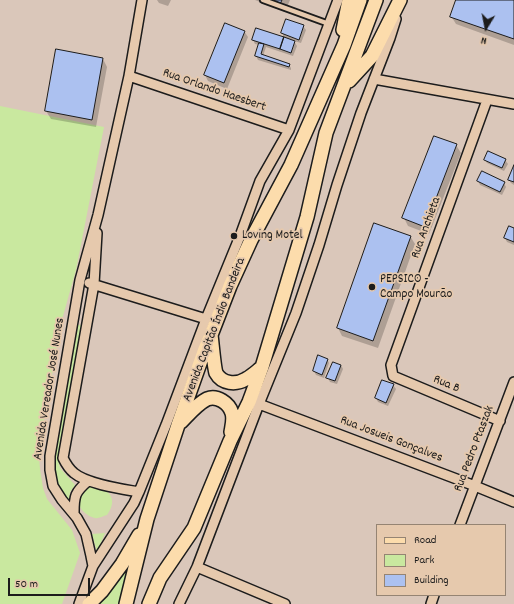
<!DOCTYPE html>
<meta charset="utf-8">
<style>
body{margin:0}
#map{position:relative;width:514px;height:604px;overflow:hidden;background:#dac7ba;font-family:Dekko,sans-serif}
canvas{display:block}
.legend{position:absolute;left:376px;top:524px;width:130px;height:72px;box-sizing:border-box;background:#e6c9ad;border:1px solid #958473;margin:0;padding:5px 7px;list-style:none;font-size:12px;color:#1c1c1c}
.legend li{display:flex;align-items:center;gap:8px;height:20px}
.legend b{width:20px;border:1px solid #958473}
.north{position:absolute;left:466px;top:8px;width:40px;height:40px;-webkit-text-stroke:3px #e6c9ad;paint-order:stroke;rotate:190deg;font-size:11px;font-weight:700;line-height:16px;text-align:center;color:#1c1c1c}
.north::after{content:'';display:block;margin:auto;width:14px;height:18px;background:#1c1c1c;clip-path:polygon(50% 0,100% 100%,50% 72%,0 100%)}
.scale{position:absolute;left:8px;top:578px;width:82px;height:18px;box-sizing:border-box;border:2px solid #1c1c1c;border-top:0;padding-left:5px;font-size:12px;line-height:14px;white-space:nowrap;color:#1c1c1c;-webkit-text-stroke:3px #e6c9ad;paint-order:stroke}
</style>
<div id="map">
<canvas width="514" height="604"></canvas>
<ul class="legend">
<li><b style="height:5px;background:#fcdcac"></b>Road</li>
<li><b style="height:11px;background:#c9e89f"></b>Park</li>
<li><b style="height:11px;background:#acc1f0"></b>Building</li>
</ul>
<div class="north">N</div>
<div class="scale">50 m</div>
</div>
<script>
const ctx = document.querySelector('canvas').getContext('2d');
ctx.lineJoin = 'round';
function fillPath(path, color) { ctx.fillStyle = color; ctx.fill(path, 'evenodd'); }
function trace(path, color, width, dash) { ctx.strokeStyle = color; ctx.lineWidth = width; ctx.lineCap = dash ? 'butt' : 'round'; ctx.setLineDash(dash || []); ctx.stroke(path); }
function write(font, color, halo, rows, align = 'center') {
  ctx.font = font + ' Dekko,sans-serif'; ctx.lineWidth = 3.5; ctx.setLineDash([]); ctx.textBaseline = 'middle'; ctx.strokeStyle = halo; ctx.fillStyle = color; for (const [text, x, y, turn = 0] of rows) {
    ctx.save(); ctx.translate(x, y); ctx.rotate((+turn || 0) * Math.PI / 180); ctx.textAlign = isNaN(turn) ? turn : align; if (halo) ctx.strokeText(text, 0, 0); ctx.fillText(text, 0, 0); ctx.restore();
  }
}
fillPath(new Path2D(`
 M0,106L104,127L76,270L61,323L40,444L39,457L40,469L43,488L47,499L72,530L80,553L62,604H0Z
 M78,325H83L58,459L60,468L75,485L70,492L69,504L60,490L56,474L55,459Z
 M88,485C107,487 120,497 107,515C103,516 98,519 95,518C85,516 74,504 79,494C81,491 86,488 88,485Z
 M105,533L97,552L92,534Z
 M127,564H130L121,604H95Z`), '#c9e89f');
fillPath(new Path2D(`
 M157,0H171L168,6L159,3Z
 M255,0H290L285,12Z
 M457,0H514V45L456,24L451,16Z
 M303,26L306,30L301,43L294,41L297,46L293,56L266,47L263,56L289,65L291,68V70L258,60L256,56L260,45L255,44L253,40L285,39L282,33Z
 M244,31L248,37L227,89L208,81L205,75Z
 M103,59L107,67L96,127L51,119L46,111Z
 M456,145L461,153L429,234L408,226L404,218Z
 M485,160H505L508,164L504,171L487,163Z
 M514,168V185L511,183L509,180Z
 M478,181L504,183L506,187L502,195L480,185Z
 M514,229V245L507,242L505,238Z
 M410,236L415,244L378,348L342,336L338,328Z
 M319,357L327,359L329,363L324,378L316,375L314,371Z
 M341,365L343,369L337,384L330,382L328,378Z
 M393,385L396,389L388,406L378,402L376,398Z`), '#0003');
const building = new Path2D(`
 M270,0H282L280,4Z
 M456,0H514V39L450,17Z
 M286,19L304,25L299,40L281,33Z
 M225,23L245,31L224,83L204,75Z
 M256,28L284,37L280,49L252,40Z
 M284,37L295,41L291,53L280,49Z
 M259,43L264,44L261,54L290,64L289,67L255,56Z
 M56,49L103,58L92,120L45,111Z
 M434,136L457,144L425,227L402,218Z
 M488,151L506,159L502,168L484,160Z
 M514,165V182L508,180Z
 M482,171L505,182L500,192L477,181Z
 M374,223L411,236L373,341L337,328Z
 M509,226L514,228V242L504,238Z
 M318,355L328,359L322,375L313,371Z
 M333,362L341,365L335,381L326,378Z
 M382,380L394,384L386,403L375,398Z`);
fillPath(building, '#acc1f0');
trace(building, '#1c1c1c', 1);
const lane = new Path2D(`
 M263,0L329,24`);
const street = new Path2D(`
 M129,76L289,130
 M374,79L514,104
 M487,100L391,365L393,376L500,421
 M97,233L94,284L63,458C66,464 69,469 74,473C87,484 122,489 139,492
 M89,283L206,319
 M259,404L475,486L514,502
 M74,513C74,496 75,492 88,481
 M460,525L514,382
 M93,566L134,503L139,492L166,425L206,319L240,236L260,181L289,130L338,0
 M197,567L285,604
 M79,604L93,566L91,556L86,534L77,518L62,500L53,486L50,470V456L80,280L98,215L129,76L142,0
 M179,604L197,567L259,404L296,313L319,245L337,185L361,113L390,38L396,19
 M431,604L434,595`);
const primary = new Path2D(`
 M343,30L349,0
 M349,81L372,56L400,0
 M211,335C212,342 214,367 216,373C222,384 236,385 246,379C252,376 257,371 261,368
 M181,422C188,415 197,404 207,399C217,395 229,403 232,413C234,419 232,426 231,432
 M89,604L102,591L122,564L139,535
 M126,604L147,519L178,425L205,349L211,335L230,286L251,240L291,165L344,45L360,0
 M149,604L160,578L194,528L230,441L249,402L262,367L307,217L326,133L376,0`);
trace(lane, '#1c1c1c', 8);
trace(street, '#1c1c1c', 12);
trace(primary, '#1c1c1c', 16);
trace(lane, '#e6c9ad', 4.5);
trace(street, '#e6c9ad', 9);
trace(primary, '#fcdcac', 13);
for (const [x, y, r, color] of [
 [234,236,4,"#1c1c1c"],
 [372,287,4,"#1c1c1c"]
]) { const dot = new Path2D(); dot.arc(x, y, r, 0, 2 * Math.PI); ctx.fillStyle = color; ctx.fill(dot); trace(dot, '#e6c9ad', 1.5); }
write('13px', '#1c1c1c', '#e6c9ad', [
 ["Rua Orlando Haesbert",214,91,19],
 ["Rua Anchieta",427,228,-70],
 ["Avenida Capitão Índio Bandeira",215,330,-69],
 ["Rua B",446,385,23],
 ["Avenida Vereador José Nunes",50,389,-81],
 ["Rua Josueis Gonçalves",391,440,21],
 ["Rua Pedro Ptaszak",475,449,-69]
]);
write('13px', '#1c1c1c', '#e6c9ad', [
 ["Loving Motel",242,236],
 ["PEPSICO -",380,280],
 ["Campo Mourão",380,295]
], 'left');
</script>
